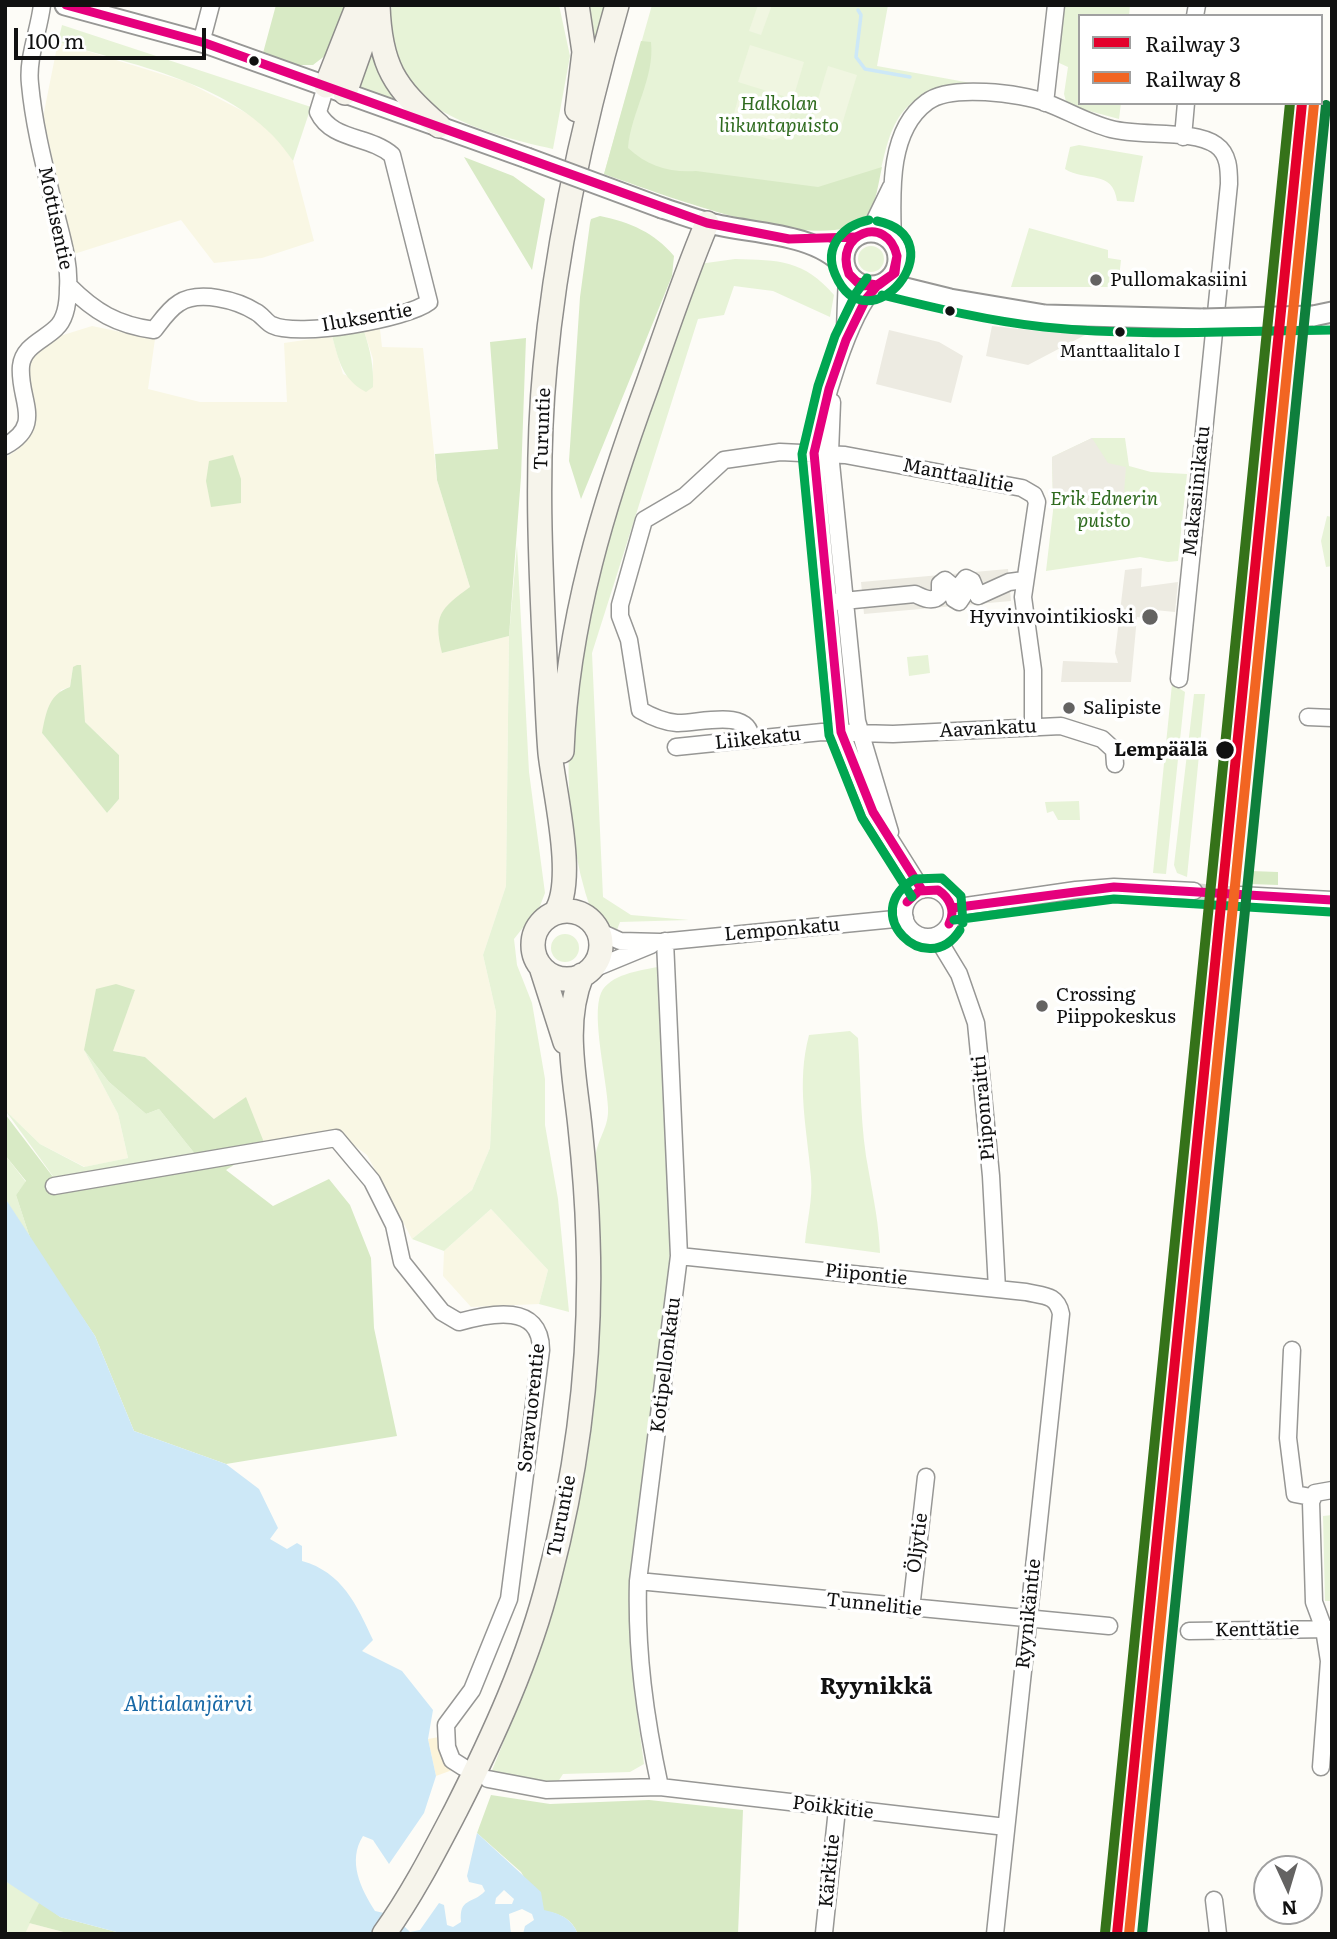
<!DOCTYPE html>
<meta charset="utf-8">
<style>
body{margin:0}
#map{position:relative;width:1337px;height:1939px;overflow:hidden;background:#fdfcf7;font-family:Literata,serif}
canvas{display:block}
.frame{position:absolute;inset:0;border:7px solid #111;pointer-events:none}
.legend{position:absolute;left:1078px;top:14px;width:245px;height:91px;box-sizing:border-box;background:#fff;border:2px solid #a0a0a0;margin:0;padding:9px 12px;list-style:none;font-size:21px;color:#111}
.legend li{display:flex;align-items:center;gap:14px;height:35px}
.legend b{width:35px;border:2px solid #a0a0a0}
.north{position:absolute;left:1253px;top:1855px;width:70px;height:70px;box-sizing:border-box;background:#fff;border:2px solid #a0a0a0;border-radius:50%;rotate:176deg;font-size:19px;font-weight:700;line-height:28px;text-align:center;color:#111}
.north::after{content:'';display:block;margin:auto;width:24px;height:32px;background:#646362;clip-path:polygon(50% 0,100% 100%,50% 72%,0 100%)}
.scale{position:absolute;left:14px;top:28px;width:192px;height:32px;box-sizing:border-box;border:4px solid #111;border-top:0;padding-left:9px;font-size:21px;line-height:24px;white-space:nowrap;color:#111;-webkit-text-stroke:5px #fff;paint-order:stroke}
</style>
<div id="map">
<canvas width="1337" height="1939"></canvas>
<div class="frame"></div>
<ul class="legend">
<li><b style="height:9px;background:#e4002b"></b>Railway 3</li>
<li><b style="height:9px;background:#f26522"></b>Railway 8</li>
</ul>
<div class="north">N</div>
<div class="scale">100 m</div>
</div>
<script>
const ctx = document.querySelector('canvas').getContext('2d');
ctx.lineJoin = 'round';
function fillPath(path, color) { ctx.fillStyle = color; ctx.fill(path, 'evenodd'); }
function trace(path, color, width, dash) { ctx.strokeStyle = color; ctx.lineWidth = width; ctx.lineCap = dash ? 'butt' : 'round'; ctx.setLineDash(dash || []); ctx.stroke(path); }
function write(font, color, halo, rows, align = 'center') {
  ctx.font = font + ' Literata,serif'; ctx.lineWidth = 7; ctx.setLineDash([]); ctx.textBaseline = 'middle'; ctx.strokeStyle = halo; ctx.fillStyle = color; for (const [text, x, y, turn = 0] of rows) {
    ctx.save(); ctx.translate(x, y); ctx.rotate((+turn || 0) * Math.PI / 180); ctx.textAlign = isNaN(turn) ? turn : align; if (halo) ctx.strokeText(text, 0, 0); ctx.fillText(text, 0, 0); ctx.restore();
  }
}
fillPath(new Path2D(`
 M58,42L187,82L258,119L279,139L293,161L314,241L262,258L214,263L181,220L74,254L43,117Z
 M92,326L155,339L148,389L200,402H287L284,343L332,336L343,374L373,387V359L364,331L380,329L382,347L423,348L437,480L470,587L442,653L509,636L506,886L483,955L496,1012L490,1148L472,1190L412,1239L367,1155L335,1131L265,1145L214,1119L145,1057L112,1051L135,990L84,1050L118,1114L128,1158L85,1167L40,1144L5,1110V458L17,450L32,432L26,361L44,341ZM73,667L85,722L119,755V799L107,813L42,733L61,690L70,687Z
 M491,1209L548,1270L539,1304L471,1307L443,1276L444,1251Z
 M29,1923L71,1934H25Z`), '#f9f7e4');
fillPath(new Path2D(`
 M392,5H559L570,56L553,149C478,132 372,104 392,5Z
 M584,5H605L591,52Z
 M652,5H888L877,66L971,83C896,92 891,122 877,189C875,200 871,215 861,221C805,251 663,193 604,174Z
 M1063,5H1130L1129,16H1080V103H1121L1119,119L1067,105L1064,94L1068,67L1057,62Z
 M62,25L311,107L293,161C245,85 139,67 58,42Z
 M374,26L399,104L354,86Z
 M1079,145L1143,156L1134,202L1117,201C1113,169 1085,182 1065,169L1070,147Z
 M1029,228L1108,250V258L1121,260L1118,287H1011Z
 M858 259a13 13 0 1 1 26 0a13 13 0 1 1-26 0Z
 M735,259C779,260 804,260 834,295L830,317L773,291L734,286L724,315L698,319L592,653L603,897L631,915L689,920L620,922L615,935L600,924L592,913C520,707 632,460 699,264Z
 M364,331C370,350 374,366 373,387L366,392C342,379 339,361 332,336Z
 M1092,438H1125L1129,466L1151,472L1187,474L1178,561L1168,562L1140,557L1046,571L1053,511L1052,457Z
 M1327,516L1332,517V566L1326,567L1321,541Z
 M517,545L529,772L545,893L540,906L514,939L517,965L532,1003L545,1079V1125L558,1199L569,1312L539,1304L548,1270L491,1209L444,1251L412,1239L472,1190L490,1148L496,1012L483,955L506,886L509,636Z
 M928,655L930,673L909,676L907,657Z
 M1172,684L1185,692L1166,874L1153,873Z
 M1194,694H1205L1187,877L1177,873L1174,865Z
 M1079,801L1080,820H1058L1053,811L1047,813L1045,802Z
 M551 948a14 14 0 1 1 28 0a14 14 0 1 1-28 0Z
 M657,967L670,1255L630,1583L634,1691L644,1764L630,1772L563,1774L556,1785L491,1773C544,1644 584,1527 596,1386C601,1336 601,1284 599,1233C598,1213 592,1171 596,1153C599,1137 609,1126 608,1108C607,1080 591,1016 601,993C610,974 639,971 657,967Z
 M850,1031L858,1038C861,1082 860,1129 869,1173C874,1201 879,1225 880,1253L805,1243C807,1221 813,1199 811,1177C807,1128 796,1084 809,1035Z
 M84,1050L109,1082L146,1114L159,1109L207,1169L63,1190L5,1110L40,1144L84,1167L128,1158L118,1114Z
 M5,1155L26,1182L16,1195L32,1244L5,1198Z
 M1332,1515V1601H1325L1323,1516Z
 M5,1881L40,1901L25,1934H5Z`), '#e7f3d7');
fillPath(new Path2D(`
 M276,5H347L331,51L313,65H299L263,53Z
 M641,41L651,42C655,78 631,112 628,148C647,166 671,173 696,171L818,187L882,167C878,184 877,203 865,217C828,260 651,190 604,174Z
 M464,157L513,176L545,199L532,270Z
 M600,216C630,222 655,233 674,256L672,276L581,499L569,461L580,297L590,223L591,219Z
 M526,338L521,477L509,636L442,653C433,615 440,609 470,587L437,480L435,454L498,449L490,342Z
 M233,455L241,479V503L211,507L206,481L209,461Z
 M77,665H81L85,722L119,755V799L107,813L42,733C46,712 49,694 70,687L73,667Z
 M1251,871L1278,872V885L1250,884Z
 M116,984L135,990L113,1051L145,1057L214,1119L246,1097L265,1145L226,1170L273,1206L329,1179L350,1205L371,1258L374,1328L397,1436L226,1464L134,1431L95,1336L32,1244L16,1195L26,1181L5,1155V1114L63,1190L207,1169L159,1109L146,1114L109,1082L84,1050L96,989Z
 M491,1795L550,1804L649,1800L743,1810L738,1934H578C571,1918 561,1914 544,1911L521,1872L477,1833Z
 M40,1901L60,1917L124,1934H71L29,1923Z`), '#d8eac5');
fillPath(new Path2D(`
 M439,1737L455,1769L436,1776L428,1739Z`), '#fcf4d9');
fillPath(new Path2D(`
 M758,5H772L761,35L749,31Z
 M750,45L804,62L793,99L738,82Z
 M828,66L857,75L840,131L811,122Z
 M738,99L791,113L785,136L773,140L730,128Z`), '#f0f6e1');
fillPath(new Path2D(`
 M992,326L1047,332L1087,334L1028,365L986,356Z
 M889,330L939,342L963,356L951,403L876,384Z
 M1092,438L1108,463L1126,467L1123,505L1066,506L1064,499L1053,497L1052,457Z
 M1142,568L1141,587L1178,582L1175,612L1144,609L1143,618L1137,617L1131,682H1061L1063,661L1118,663L1115,653L1125,570Z
 M1008,569L1011,601L864,614L861,582Z`), '#edebe2');
fillPath(new Path2D(`
 M5,1198L95,1336L134,1431L226,1464L259,1489L278,1528L270,1539L287,1549L297,1543L302,1546V1561C342,1572 357,1605 373,1640L362,1651L402,1671L433,1710L428,1739L436,1776L424,1813L389,1864L373,1840L363,1836C347,1861 361,1889 375,1911L393,1915L410,1932L420,1930L439,1903L444,1905L447,1925L453,1927L461,1922C459,1897 472,1905 485,1891L482,1885L469,1882L467,1876L477,1833L541,1892L544,1910C561,1914 571,1918 578,1934H523L525,1926L534,1920L532,1914L522,1909L509,1914L511,1934H124L60,1917L5,1881ZM504,1890L514,1899L512,1904H495L496,1898Z`), '#cde8f7');
trace(new Path2D(`
 M858,10L861,15L856,57L865,69L910,77`), '#cde8f7', 3.5);
trace(new Path2D(`
 M1194,891L1239,895`), '#dad9d4', 16, [16, 8]);
const minor = new Path2D(`
 M1195,16L1197,5
 M201,43L211,5
 M1045,103L1056,5
 M1183,137L1186,103
 M863,233L874,222L891,187
 M893,243C892,199 886,132 927,102C950,84 1020,93 1047,103C1068,111 1088,123 1111,129C1141,137 1193,129 1216,145C1229,154 1229,170 1229,184L1179,679
 M69,286C95,312 117,325 154,330C161,321 169,309 179,303C199,290 237,300 256,312C262,315 267,323 272,325C298,338 407,319 429,302L392,155C369,135 332,141 318,112L326,86
 M877,286C848,313 821,412 814,453L841,732L873,812L922,890
 M845,330L847,273
 M832,402L830,453L857,721L890,832
 M5,446C45,424 18,400 21,366C23,346 44,340 56,328C66,319 68,302 68,288C70,262 61,235 55,210C45,168 34,127 30,84C27,58 39,31 42,5
 M833,602L915,594C923,598 933,603 940,595V584L945,580L951,585L954,599L959,602L963,596L962,583L966,578L972,581L978,596L1009,582L1024,580
 M1308,717L1332,718
 M751,739C749,707 698,724 677,723C663,722 652,717 640,710L629,640L620,616V605L644,520L685,496L724,460L780,452L845,455L1022,488L1034,495L1037,502L1023,597L1033,670V726
 M676,747L822,732L893,734L1061,726L1102,739L1114,750L1115,764
 M904 913a24 24 0 1 1 48 0a24 24 0 1 1-48 0Z
 M1239,895L1332,900
 M952,908L1076,890L1114,887L1194,891
 M598,931L620,941L660,942L905,918
 M936,936L959,974L976,1023L991,1176L997,1289
 M588,971L651,945
 M54,1186L336,1138L372,1181L394,1225L402,1262L442,1312L459,1322C491,1313 541,1303 541,1350L509,1599L472,1690L446,1725L447,1747L452,1760L463,1767
 M679,1256L1026,1292C1043,1296 1057,1294 1061,1314L995,1934
 M1292,1350L1288,1438L1295,1494L1311,1497
 M638,1581L1109,1626
 M911,1609L926,1477
 M1189,1631L1332,1629
 M1321,1767L1329,1661L1324,1629L1314,1602L1311,1502L1315,1493L1332,1490
 M488,1779L546,1790L660,1787L1006,1827
 M660,1787C645,1717 636,1652 638,1581L679,1256L665,941
 M1214,1900L1218,1934
 M824,1933L837,1809`);
const tertiary = new Path2D(`
 M65,5L205,43L527,158
 M662,208C678,213 693,219 709,223C751,234 814,232 844,266
 M844 259a27 27 0 1 1 54 0a27 27 0 1 1-54 0Z
 M885,283L950,299L1045,315L1203,319
 M1313,316L1332,312`);
const secondary = new Path2D(`
 M378,5C380,66 394,87 439,126
 M577,5L584,52L577,110
 M326,86L358,5
 M345,93L374,11
 M562,751C567,622 604,503 648,383C667,329 685,275 707,223
 M533 945a34 34 0 1 1 68 0a34 34 0 1 1-68 0Z
 M555,913C577,882 554,791 550,753C548,728 547,703 546,679C541,575 535,471 545,367C556,245 583,124 617,5
 M541,967L565,1042
 M384,1934C412,1895 434,1852 456,1810C493,1737 529,1659 549,1579C578,1469 592,1352 588,1238C587,1201 584,1164 580,1127C575,1077 562,1023 582,975`);
trace(minor, '#979795', 19);
trace(tertiary, '#979795', 23);
trace(secondary, '#8e8d8b', 26);
trace(minor, '#fffffe', 16);
trace(tertiary, '#fffffe', 19);
trace(secondary, '#f6f4eb', 23);
const tertiaryBridge = new Path2D(`
 M527,158L662,208
 M1203,319L1313,316`);
trace(tertiaryBridge, '#979795', 23, []);
trace(tertiaryBridge, '#fffffe', 19);
trace(new Path2D(`
 M66,5L205,43L707,223L789,239L855,237
 M849,274L857,282L877,285L893,274L897,256
 M849,274L861,286L879,285L895,273L897,256
 M849,274C833,233 887,213 897,256
 M877,286L866,299L846,340L829,389L814,453L841,732L873,812L922,890
 M907,902L919,891L938,890C950,898 956,911 949,924
 M952,908L1114,887L1332,900`), '#e5007d', 9);
trace(new Path2D(`
 M869,220C844,225 823,246 835,274C868,351 960,239 877,221
 M867,278L856,293L835,336L818,386L802,454L829,735L862,818L912,897
 M882,295C935,308 989,321 1044,327C1139,337 1237,331 1332,330
 M954,920L1114,899L1331,912
 M960,930C927,982 856,912 915,879L942,878L961,896L963,923`), '#00a651', 9);
trace(new Path2D(`
 M1117,1934L1302,103`), '#e4002b', 10);
trace(new Path2D(`
 M1129,1934L1314,104`), '#f26522', 10);
trace(new Path2D(`
 M1105,1933L1290,103`), '#357219', 10);
trace(new Path2D(`
 M1142,1934L1326,105`), '#0e7f3c', 10);
for (const [x, y, r, color] of [
 [254,61,6,"#111"],
 [1096,280,7,"#646362"],
 [950,311,6,"#111"],
 [1120,332,6,"#111"],
 [1150,617,9,"#646362"],
 [1069,708,7,"#646362"],
 [1225,750,10,"#111"],
 [1042,1006,7,"#646362"]
]) { const dot = new Path2D(); dot.arc(x, y, r, 0, 2 * Math.PI); ctx.fillStyle = color; ctx.fill(dot); trace(dot, '#fff', 2.5); }
write('17px', '#111', '#fff', [
 ["Manttaalitalo I",1120,352]
]);
write('italic 19px', '#2f6b1f', '#fff', [
 ["Halkolan",779,104],
 ["liikuntapuisto",779,126],
 ["Erik Ednerin",1104,499],
 ["puisto",1104,521]
]);
write('19px', '#111', '#fff', [
 ["Mottisentie",55,218,78],
 ["Iluksentie",367,318,-10],
 ["Turuntie",543,429,-88],
 ["Manttaalitie",958,476,11],
 ["Makasiinikatu",1197,491,-84],
 ["Aavankatu",988,729,-3],
 ["Liikekatu",758,739,-6],
 ["Lemponkatu",782,930,-5],
 ["Piiponraitti",984,1108,-95],
 ["Piipontie",866,1275,6],
 ["Kotipellonkatu",666,1365,-83],
 ["Soravuorentie",532,1408,-84],
 ["Turuntie",562,1516,-79],
 ["Öljytie",918,1543,-83],
 ["Tunnelitie",874,1605,6],
 ["Ryynikäntie",1029,1614,-84],
 ["Kenttätie",1257,1630,-1],
 ["Poikkitie",833,1808,7],
 ["Kärkitie",830,1871,-84]
]);
write('19px', '#111', '#fff', [
 ["Pullomakasiini",1110,280],
 ["Hyvinvointikioski",1134,617,"right"],
 ["Salipiste",1083,708],
 ["Crossing",1056,995],
 ["Piippokeskus",1056,1017]
], 'left');
write('bold 19px', '#111', '#fff', [
 ["Lempäälä",1208,750]
], 'right');
write('italic 21px', '#1768a6', '#fff', [
 ["Ahtialanjärvi",188,1705]
]);
write('bold 23px', '#111', '#fff', [
 ["Ryynikkä",876,1687]
]);
</script>
